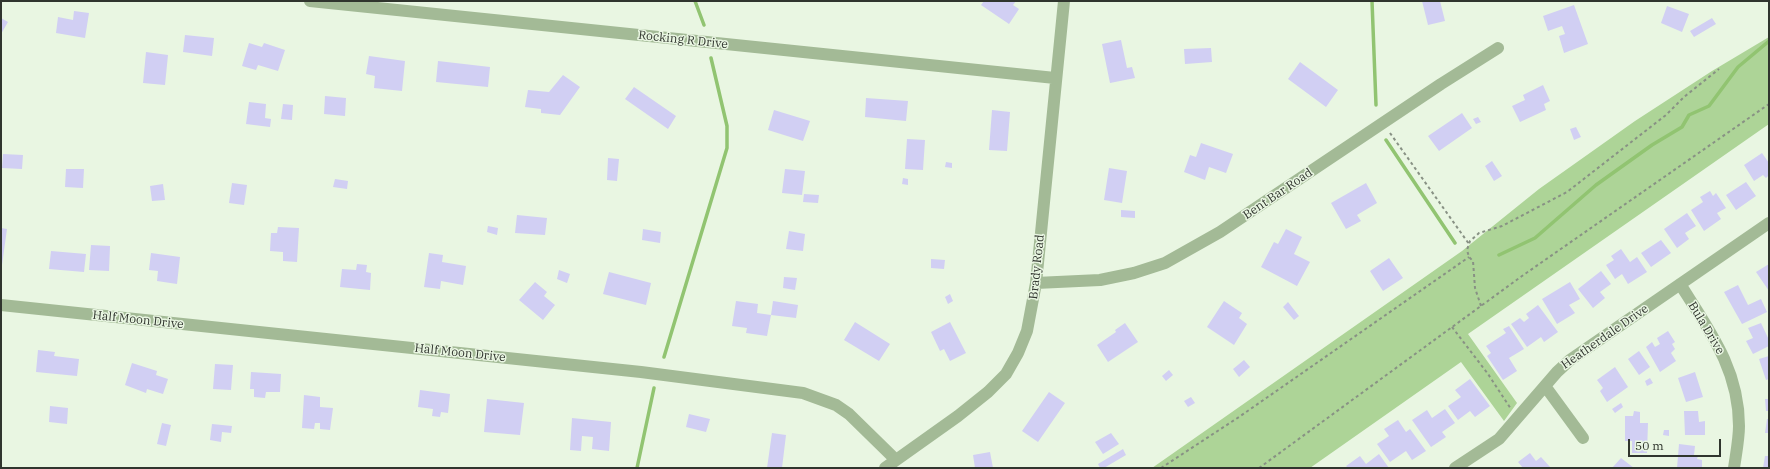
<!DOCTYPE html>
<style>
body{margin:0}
#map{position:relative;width:1770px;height:469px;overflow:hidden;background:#e9f6e2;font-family:"IBM Plex Serif",serif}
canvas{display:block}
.frame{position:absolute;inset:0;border:2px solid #30352e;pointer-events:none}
.scale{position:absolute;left:1628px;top:439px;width:93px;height:18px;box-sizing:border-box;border:2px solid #30352e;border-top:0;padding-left:5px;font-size:12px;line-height:14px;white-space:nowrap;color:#30352e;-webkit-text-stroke:3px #e9f6e2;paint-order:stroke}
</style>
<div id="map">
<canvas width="1770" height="469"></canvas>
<div class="frame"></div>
<div class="scale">50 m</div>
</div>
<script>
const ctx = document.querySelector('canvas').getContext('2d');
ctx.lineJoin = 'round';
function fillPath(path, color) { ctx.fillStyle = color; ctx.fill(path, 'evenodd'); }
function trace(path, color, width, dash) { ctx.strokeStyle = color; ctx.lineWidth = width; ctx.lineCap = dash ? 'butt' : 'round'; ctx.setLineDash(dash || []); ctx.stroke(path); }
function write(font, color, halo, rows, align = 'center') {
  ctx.font = font + ' "IBM Plex Serif",serif'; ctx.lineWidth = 3; ctx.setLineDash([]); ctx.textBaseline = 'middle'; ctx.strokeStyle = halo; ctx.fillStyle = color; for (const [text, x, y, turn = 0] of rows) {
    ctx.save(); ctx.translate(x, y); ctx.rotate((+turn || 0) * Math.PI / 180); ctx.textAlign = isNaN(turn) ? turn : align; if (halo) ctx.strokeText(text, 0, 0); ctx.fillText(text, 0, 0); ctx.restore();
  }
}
fillPath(new Path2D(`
 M1769,37V124L1468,334L1517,403L1504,421L1461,362L1310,468H1152L1462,251L1539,189L1635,121L1712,71Z`), '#add497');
trace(new Path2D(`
 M695,1L704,25
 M1372,1L1376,105
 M1386,140L1455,243
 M1499,255L1535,238L1596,185L1652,145L1682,127L1689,115L1709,106L1738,67L1769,41
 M664,357L727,148V126L711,58
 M637,468L654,388`), '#91c471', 3.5);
fillPath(new Path2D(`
 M984,1H1016L1013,5L1019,9L1009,24L981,5Z
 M1422,1H1440L1445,21L1428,25Z
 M1574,5L1588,44L1564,53L1559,36L1565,34L1562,26L1548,31L1543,16Z
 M1667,6L1689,14L1682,32L1661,23Z
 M74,11L89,13L85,38L56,33L58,17L73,20Z
 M1,18L8,22L1,34Z
 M1712,18L1716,24L1694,37L1690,31Z
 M185,35L214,38L212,56L183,52Z
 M1121,40L1127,68L1132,67L1135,78L1110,83L1102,44Z
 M249,43L262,47L264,43L285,50L278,71L258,65L256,70L242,66Z
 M1211,48L1212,62L1185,64L1184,49Z
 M146,52L168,55L165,85L143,83Z
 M369,56L405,61L402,91L374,88L375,76L366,74Z
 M438,61L490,67L488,87L436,82Z
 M1300,62L1338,90L1326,107L1288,79Z
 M563,75L580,87L560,115L541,113V109L525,107L528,90L549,92Z
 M1543,85L1550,101L1544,104L1546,110L1520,122L1512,106L1525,100L1523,95Z
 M634,87L676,116L668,129L625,99Z
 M325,96L346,98L345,116L324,114Z
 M866,98L908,101L906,121L865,117Z
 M249,102L266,104L265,118L271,119L270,127L246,124Z
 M283,104L293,105L292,120L281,119Z
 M774,110L810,121L803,141L768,130Z
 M992,110L1010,112L1007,151L989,150Z
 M1462,113L1472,128L1439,151L1428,136Z
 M1478,117L1481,122L1476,124L1473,119Z
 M1576,127L1581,137L1574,140L1570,129Z
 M907,139L925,140L923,170L905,169Z
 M1201,143L1233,154L1226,173L1209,167L1205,180L1184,172L1190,155L1196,157Z
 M1762,153L1769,163V175L1766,178L1763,175L1754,181L1744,165Z
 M3,154L23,155L22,169L2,168Z
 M608,158L619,159L617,181L607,180Z
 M1492,161L1502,176L1494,181L1485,166Z
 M946,162L952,163V168L945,167Z
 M1109,168L1127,171L1122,203L1104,200Z
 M66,169H84L83,188L65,187Z
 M785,169L805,171L802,195L782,193Z
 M903,178L908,179V185L902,184Z
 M335,179L348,181L347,189L333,187Z
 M1746,182L1756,196L1736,210L1726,195Z
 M232,183L247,185L244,205L229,203Z
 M1366,183L1377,203L1357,215L1361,221L1346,229L1331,203Z
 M163,184L165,200L152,201L150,186Z
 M1710,191L1713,196L1716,193L1726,208L1717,213L1721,219L1704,231L1691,210L1703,202L1700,197Z
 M804,194L819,195L818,203L803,202Z
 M1121,210L1135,211V218L1121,217Z
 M1687,213L1696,226L1685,233L1689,239L1677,248L1664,229Z
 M517,215L547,218L545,235L515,233Z
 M488,226L498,228L497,235L487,232Z
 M278,227L299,228L297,262L283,261V252L270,251L271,233H277Z
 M1,228L7,229L2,265L1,264Z
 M643,229L661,232L660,243L642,240Z
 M1286,229L1302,237L1294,254L1310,262L1297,286L1261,267L1274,242L1278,244Z
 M789,231L805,234L803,251L786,249Z
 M1661,240L1671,253L1651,267L1641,253Z
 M91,245L110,246L109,271L89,270Z
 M1621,249L1630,262L1637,257L1647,272L1628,284L1622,274L1615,279L1606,265L1614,260L1611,256Z
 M51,251L86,254L84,272L49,269Z
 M151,253L180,257L177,284L157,281L158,271L149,270Z
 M429,253L443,255L442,262L466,266L463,285L441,281L440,289L424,287Z
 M1389,258L1403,278L1383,291L1370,271Z
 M931,259L945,260L944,269L931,268Z
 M357,264L367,265L366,272L371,273L370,290L340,287L342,269L356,270Z
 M1769,264V291L1756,272Z
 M559,270L570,274L567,283L557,279Z
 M1601,271L1611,284L1600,292L1605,298L1593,308L1578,289Z
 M609,272L651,283L646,305L603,294Z
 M784,277L797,278L795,290L783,288Z
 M535,282L547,292L544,296L555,305L543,320L519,300Z
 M1570,282L1580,299L1569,305L1575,313L1557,324L1542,299Z
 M1738,285L1748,305L1761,299L1767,312L1742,324L1724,292Z
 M950,294L953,301L948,304L945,297Z
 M736,301L758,304L757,313L771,315L767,336L746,333L747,328L732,326Z
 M773,301L798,305L796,318L771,315Z
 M1224,301L1242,313L1239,318L1247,324L1234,345L1207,327Z
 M1288,302L1299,316L1294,320L1283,307Z
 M1538,305L1558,332L1544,342L1541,337L1527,347L1511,324L1520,318L1524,322L1529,318L1526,314Z
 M855,322L890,344L879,361L844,340Z
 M950,322L966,353L950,361L944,349L940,351L931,332Z
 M1125,323L1138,342L1108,362L1097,345L1116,332L1115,330Z
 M1761,323L1769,340V346L1753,354L1746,341L1753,338L1748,328Z
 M1509,326L1524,349L1509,358L1517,371L1503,380L1487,356L1491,353L1486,346L1506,333L1503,329Z
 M1668,331L1675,342L1672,344L1675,349L1671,353L1676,361L1660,372L1646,347L1652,342L1655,347L1660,344L1657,338Z
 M38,350L55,352L54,356L79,359L77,376L36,372Z
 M1639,351L1650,367L1639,375L1628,359Z
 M1769,356V379L1766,380L1759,359Z
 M1244,360L1250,367L1239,377L1233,369Z
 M132,363L157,371L156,375L168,379L163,394L147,389L146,393L125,385Z
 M215,364L233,365L231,390L213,389Z
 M1615,367L1628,387L1607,402L1600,391L1603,388L1597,380Z
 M1169,370L1173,375L1166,381L1162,376Z
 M251,372L281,374L280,392H266L265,398L254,397V389H250Z
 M1695,372L1703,397L1686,402L1678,378Z
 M1650,378L1653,383L1647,386L1645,381Z
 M1470,379L1490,406L1475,417L1470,411L1458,420L1448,406L1461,397L1455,390Z
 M420,390L450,394L448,413L441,412L440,417L432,416L433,409L418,407Z
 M1049,392L1065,403L1038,442L1022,431Z
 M304,395L320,397V407L333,408L330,430L320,429V423H315L314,429L302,428Z
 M1191,397L1195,403L1188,407L1184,401Z
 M487,399L524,403L520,435L484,432Z
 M1765,399H1769V411H1766Z
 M1621,403L1623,407L1615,413L1612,409Z
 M50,406L68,408L67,424L49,422Z
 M1445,409L1455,423L1442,432L1446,437L1431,447L1412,420L1427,410L1432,418Z
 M1634,411L1640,412V423H1648L1647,453H1632V441H1625V416H1633Z
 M1684,411H1698L1699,422L1705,421V435H1685Z
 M689,414L710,419L706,432L686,427Z
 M572,418L611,422L609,451L592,449L593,437L582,436L581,451L570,450Z
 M1767,419H1769V433H1765Z
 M1398,420L1406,432L1410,429L1426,451L1412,460L1406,451L1390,462L1377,444L1389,436L1384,429Z
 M162,423L171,425L166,446L157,444Z
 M212,424L232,426L231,433L222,432L221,442L210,440Z
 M1664,430H1669V436L1663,435Z
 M772,433L786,435L782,468H767Z
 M1111,433L1119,444L1103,454L1095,442Z
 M1679,444L1695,446L1694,455L1698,456L1697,459L1702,460V468H1677Z
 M1123,449L1126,455L1104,468H1100L1098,464Z
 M990,452L993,468H975L973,455Z
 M1530,453L1536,461L1541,457L1551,468H1523L1518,462Z
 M1379,454L1389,468H1348L1346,466L1360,456L1366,464Z
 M1765,456H1769V468H1763Z
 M1621,458L1634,468H1612Z`), '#d1cff3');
trace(new Path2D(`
 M1390,133L1469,244
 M1481,306L1475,288L1473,261L1469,257L1467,250L1470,241L1479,233L1502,226L1567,192L1666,115L1684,97L1719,69
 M1452,327L1488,374L1511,409
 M1161,468L1239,417L1469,257
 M1259,468L1522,276L1769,104`), '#889184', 2, [3, 3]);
trace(new Path2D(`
 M310,1L1055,78
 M1036,283L1100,280L1134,273L1165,263L1220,232L1441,84L1498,48
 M1680,284C1709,330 1739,369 1739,426C1739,439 1736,454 1734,468
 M1,305L641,372L803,393L836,405L849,414L896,460
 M1545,386L1583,438
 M885,468L958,416L988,392L1006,374L1018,353L1027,331L1036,283L1064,1
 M1455,468L1499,439L1557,372L1570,360L1769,223`), '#a3ba96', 12);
write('12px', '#30352e', '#e9f6e2', [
 ["Rocking R Drive",683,40,6],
 ["Bent Bar Road",1278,194,-34],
 ["Brady Road",1037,267,-84],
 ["Half Moon Drive",138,320,6],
 ["Bula Drive",1706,328,59],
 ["Heatherdale Drive",1605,337,-35],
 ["Half Moon Drive",460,353,6]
]);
</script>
